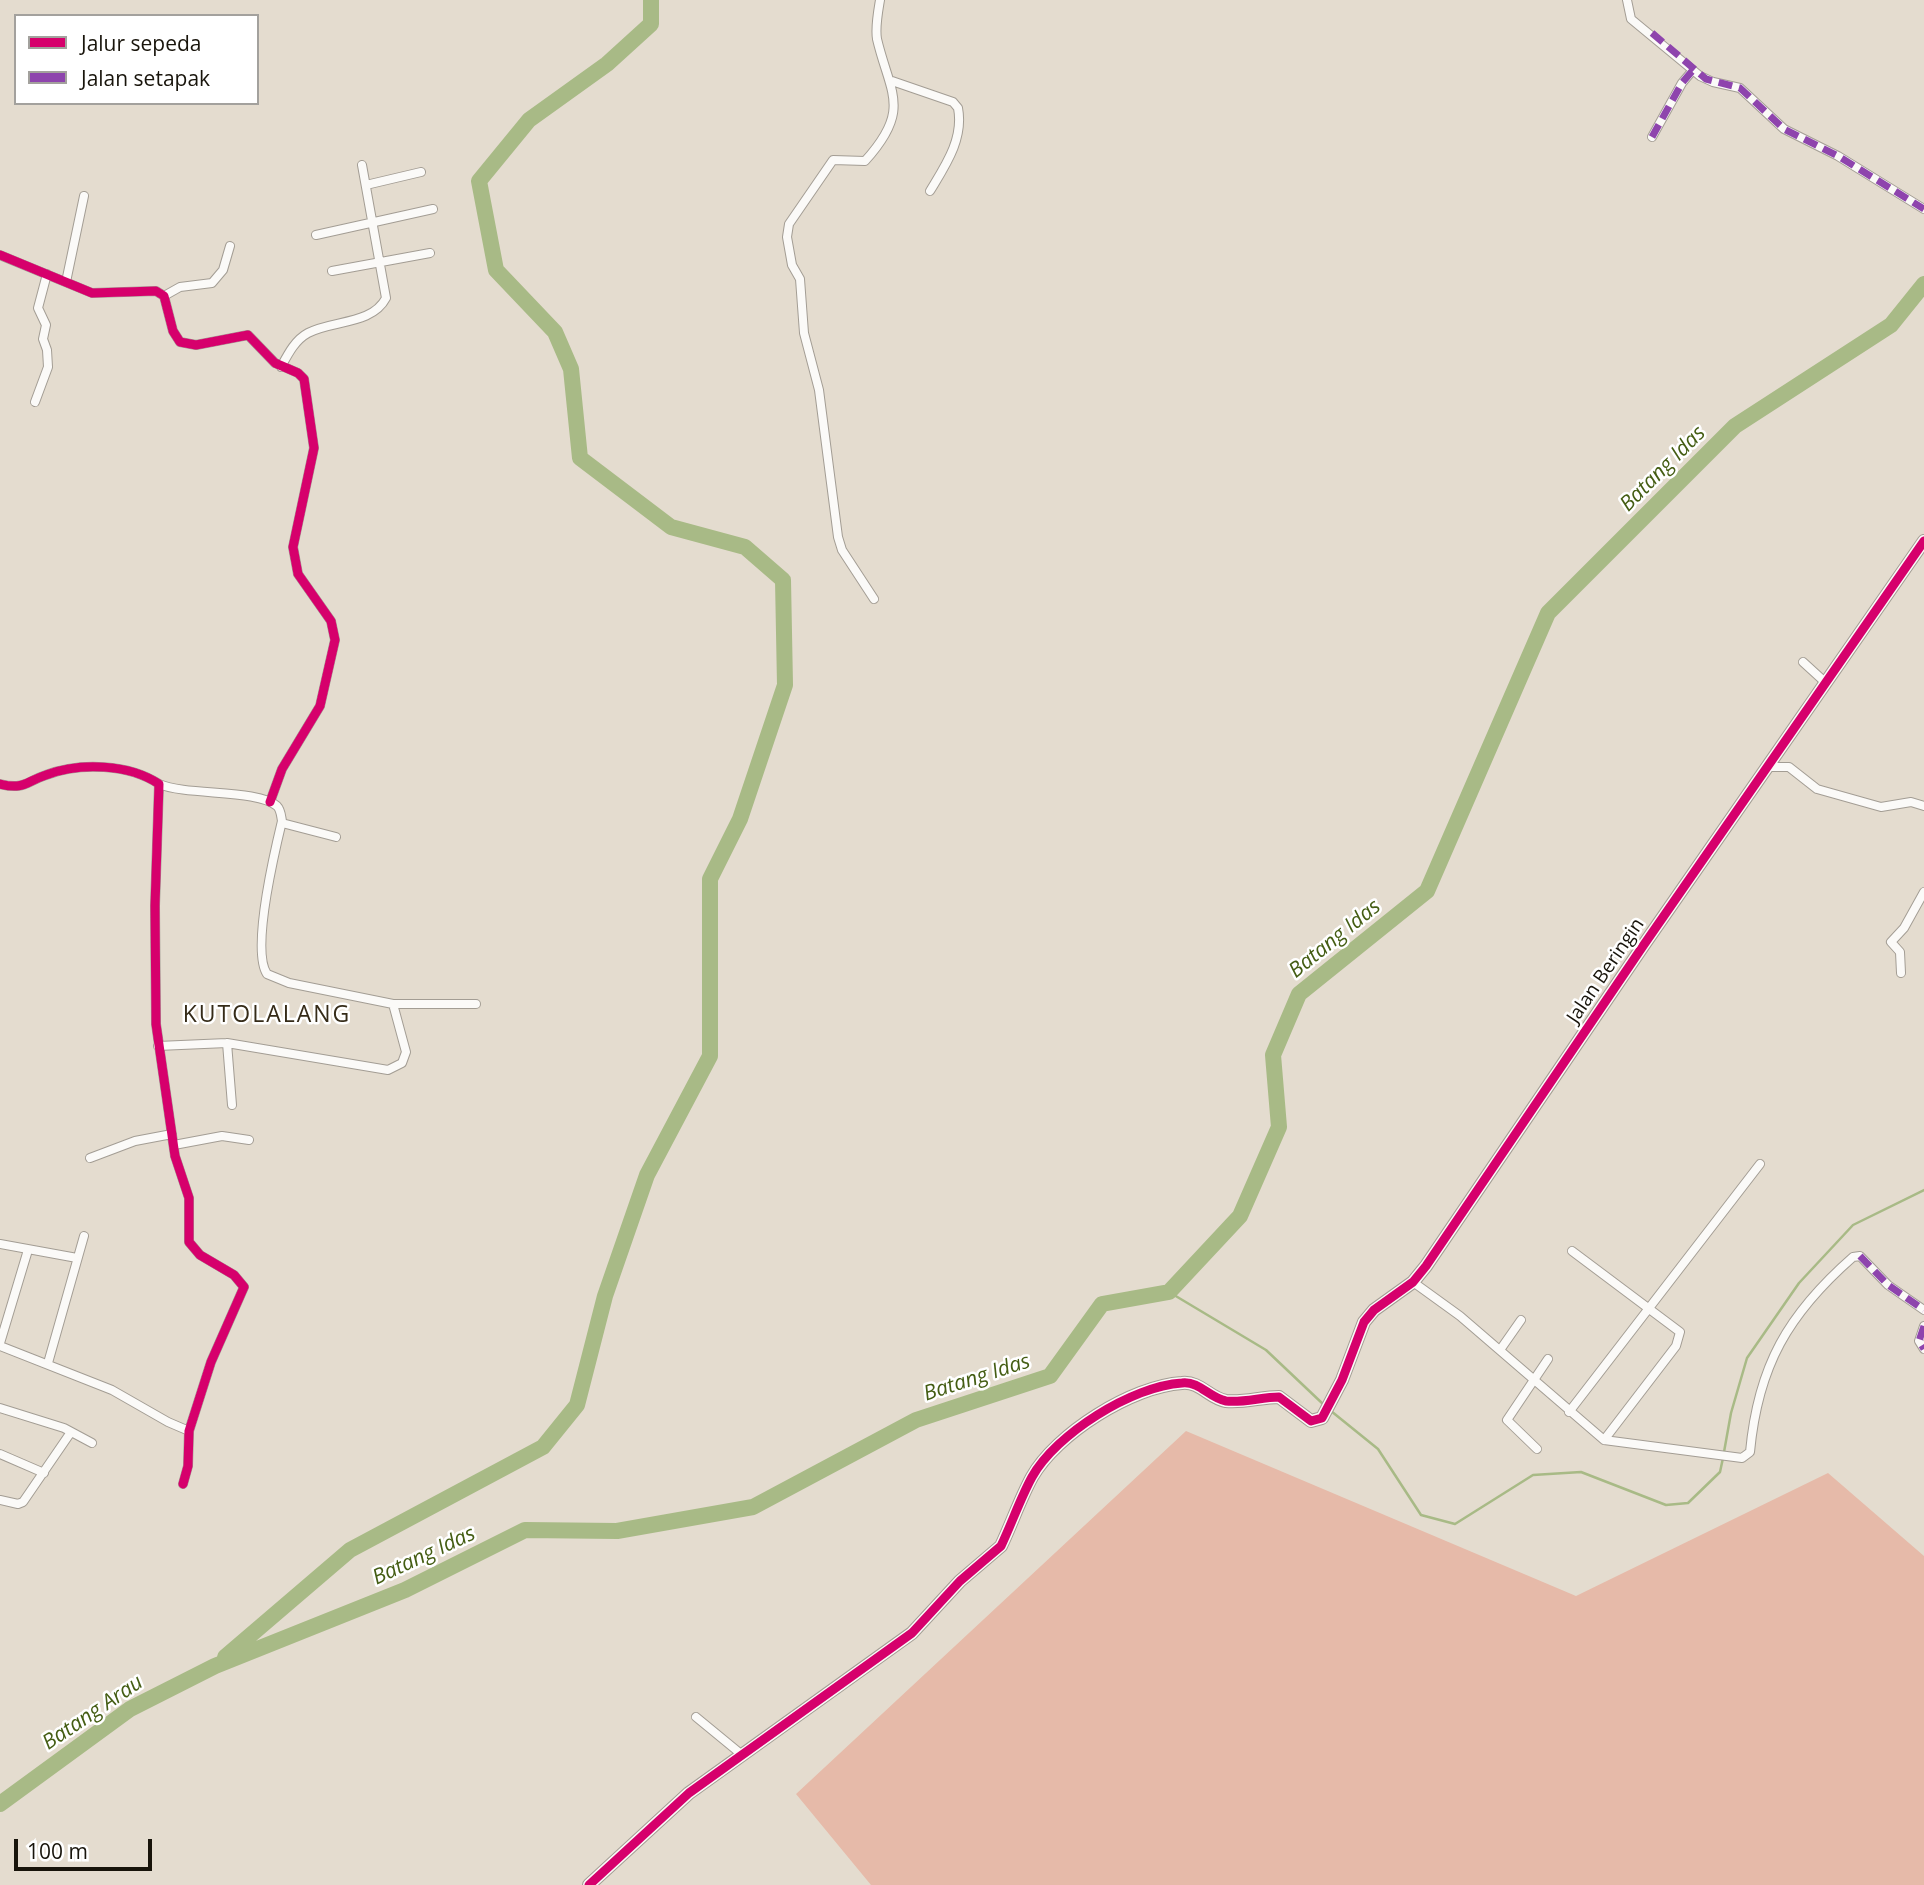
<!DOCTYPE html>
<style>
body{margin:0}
#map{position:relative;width:1924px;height:1885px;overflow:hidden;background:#e4dccf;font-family:"Open Sans",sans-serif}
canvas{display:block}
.legend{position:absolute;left:14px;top:14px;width:245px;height:91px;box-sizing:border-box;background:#fff;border:2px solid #a3a19d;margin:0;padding:9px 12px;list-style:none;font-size:21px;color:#18140b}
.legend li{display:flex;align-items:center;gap:14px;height:35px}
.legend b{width:35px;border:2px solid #a3a19d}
.scale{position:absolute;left:14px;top:1839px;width:138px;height:32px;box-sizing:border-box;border:4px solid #18140b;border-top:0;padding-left:9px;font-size:21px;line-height:24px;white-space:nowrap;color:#18140b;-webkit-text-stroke:5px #fff;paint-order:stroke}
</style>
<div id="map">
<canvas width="1924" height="1885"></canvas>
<ul class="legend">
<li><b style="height:9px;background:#d6006c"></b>Jalur sepeda</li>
<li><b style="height:9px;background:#8e44ad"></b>Jalan setapak</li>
</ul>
<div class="scale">100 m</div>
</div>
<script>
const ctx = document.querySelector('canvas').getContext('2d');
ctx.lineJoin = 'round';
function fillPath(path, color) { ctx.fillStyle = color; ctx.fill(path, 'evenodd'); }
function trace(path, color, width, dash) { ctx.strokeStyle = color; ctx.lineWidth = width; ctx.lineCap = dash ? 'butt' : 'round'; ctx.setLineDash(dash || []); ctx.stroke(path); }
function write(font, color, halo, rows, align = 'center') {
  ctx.font = font + ' "Open Sans",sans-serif'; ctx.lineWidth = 5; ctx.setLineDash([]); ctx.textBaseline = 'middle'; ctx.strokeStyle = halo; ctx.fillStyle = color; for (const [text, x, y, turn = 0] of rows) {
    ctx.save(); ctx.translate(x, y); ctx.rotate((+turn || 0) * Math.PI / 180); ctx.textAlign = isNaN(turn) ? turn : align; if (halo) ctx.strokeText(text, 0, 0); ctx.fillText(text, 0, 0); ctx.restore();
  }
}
fillPath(new Path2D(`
 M1186,1431L1576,1596L1828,1473L1924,1556V1885H871L796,1794Z`), '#e6baa9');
trace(new Path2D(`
 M1169,1292L1266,1350L1323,1404
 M1331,1411L1378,1449L1421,1515L1455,1524L1533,1475L1581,1472L1666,1505L1688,1503L1720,1472L1723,1458
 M1724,1452L1731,1413L1747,1358L1799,1283L1853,1225L1924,1190`), '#a8ba86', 2.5);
trace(new Path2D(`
 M225,1657L350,1550L543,1447L577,1405L605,1296L647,1175L710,1056V879L740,819L785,685L783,580L745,547L671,527L580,458L571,369L555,332L496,270L479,181L529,120L607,64L651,24V0
 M0,1804L130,1709L215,1666L405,1590L525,1530L617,1531L753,1507L916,1420L1050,1376L1102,1304L1169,1292L1240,1216L1279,1127L1273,1055L1299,994L1427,891L1548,613L1735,426L1891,325L1924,284`), '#a8ba86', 16);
const street = new Path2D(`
 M1627,0L1631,19L1700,76L1713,82L1740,88L1784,129L1838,156L1924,209
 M892,81L953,102L958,108C964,139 945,166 930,191
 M1652,137L1682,83L1693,70
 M366,185L421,172
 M316,235L433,209
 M0,255L92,293L156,291L164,296L173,331L180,342L196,345L248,335L275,363L298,373L304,379L314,448L293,547L298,574L331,621L335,640L320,706L282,769L270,802
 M332,271L430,253
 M66,282L84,196
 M164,296L180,287L212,283L223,270L230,246
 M281,367C288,354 295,340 308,333C332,320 372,325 386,298L362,165
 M35,402L48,367L47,350L43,339L46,325L38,308L47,274
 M874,599L842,550L838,537L819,390L804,333L800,279L792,265L787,237L789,224L833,160L865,161C912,109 890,94 877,39C875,27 878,12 880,0
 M1803,662L1826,683
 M1767,767H1789L1817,789L1881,807L1911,802L1924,806
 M0,784C24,790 25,782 46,775C80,762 129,764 159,784L155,906L156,1024L175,1156L189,1198V1242L200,1255L234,1275L244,1287L211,1362L189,1431L188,1466L183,1484
 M159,784C187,796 258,789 277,806C281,810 281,816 282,821C275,850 251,950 267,974L289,983L393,1004H476
 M282,823L336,837
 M1901,973L1900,952L1891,942L1904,928L1924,892
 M227,1043L232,1105
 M158,1046L227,1043L388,1070L402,1063L406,1052L393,1004
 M174,1145L222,1136L249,1140
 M90,1158L135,1141L172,1134
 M0,1244L77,1258
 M1572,1251L1680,1332L1676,1346L1604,1440
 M1413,1282L1460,1316L1604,1440L1742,1458L1750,1452C1758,1366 1788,1314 1853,1257L1860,1256L1888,1285L1924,1310
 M1924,1326L1919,1341L1924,1349
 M0,1343L28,1250
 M0,1346L112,1390L168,1422L189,1431
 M1500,1350L1521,1320
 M48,1363L84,1236
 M0,1408L64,1428L92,1443
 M1569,1412L1760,1164
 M1537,1449L1507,1420L1548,1359
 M0,1454L44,1473
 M0,1500L18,1504L23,1502L71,1432
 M696,1717L741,1754`);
const secondary = new Path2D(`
 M589,1885L689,1793L912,1633L960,1581L1001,1546C1012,1523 1020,1499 1032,1477C1056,1434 1132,1386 1182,1383C1200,1381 1209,1398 1226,1401C1243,1403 1262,1397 1279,1397L1311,1421L1322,1418L1342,1380L1364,1322L1374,1310L1413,1282L1426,1266L1643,946L1924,541`);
trace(street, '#a39d94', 10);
trace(secondary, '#a39d94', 14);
trace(street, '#fbfaf8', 8);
trace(secondary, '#fbfaf8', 12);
trace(new Path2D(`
 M1652,33L1706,79L1740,88L1784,129L1838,156L1924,209
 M1652,137L1682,83L1693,70
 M1860,1256L1888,1285L1924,1310
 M1924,1326L1919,1341L1924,1349`), '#8e44ad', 7, [14, 7]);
trace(new Path2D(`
 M0,255L92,293L156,291L164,296L173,331L180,342L196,345L248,335L275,363L298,373L304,379L314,448L293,547L298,574L331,621L335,640L320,706L282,769L270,802
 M0,784C24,790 25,782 46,775C80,762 129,764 159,784L155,906L156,1024L175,1156L189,1198V1242L200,1255L234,1275L244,1287L211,1362L189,1431L188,1466L183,1484
 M589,1885L689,1793L912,1633L960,1581L1001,1546C1012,1523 1020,1499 1032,1477C1056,1434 1132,1386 1182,1383C1200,1381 1209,1398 1226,1401C1243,1403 1262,1397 1279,1397L1311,1421L1322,1418L1342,1380L1364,1322L1374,1310L1413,1282L1426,1266L1643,946L1924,541`), '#d6006c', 9);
write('19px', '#18140b', '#fff', [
 ["Jalan Beringin",1606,971,-56]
]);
write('italic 21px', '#445d13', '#fff', [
 ["Batang Idas",1663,469,-45],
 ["Batang Idas",1335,939,-39],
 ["Batang Idas",977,1378,-18],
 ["Batang Idas",424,1556,-25],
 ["Batang Arau",93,1713,-34]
]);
ctx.letterSpacing = '2px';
write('23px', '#352b18', '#fff', [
 ["KUTOLALANG",267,1015]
]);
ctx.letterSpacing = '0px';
</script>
